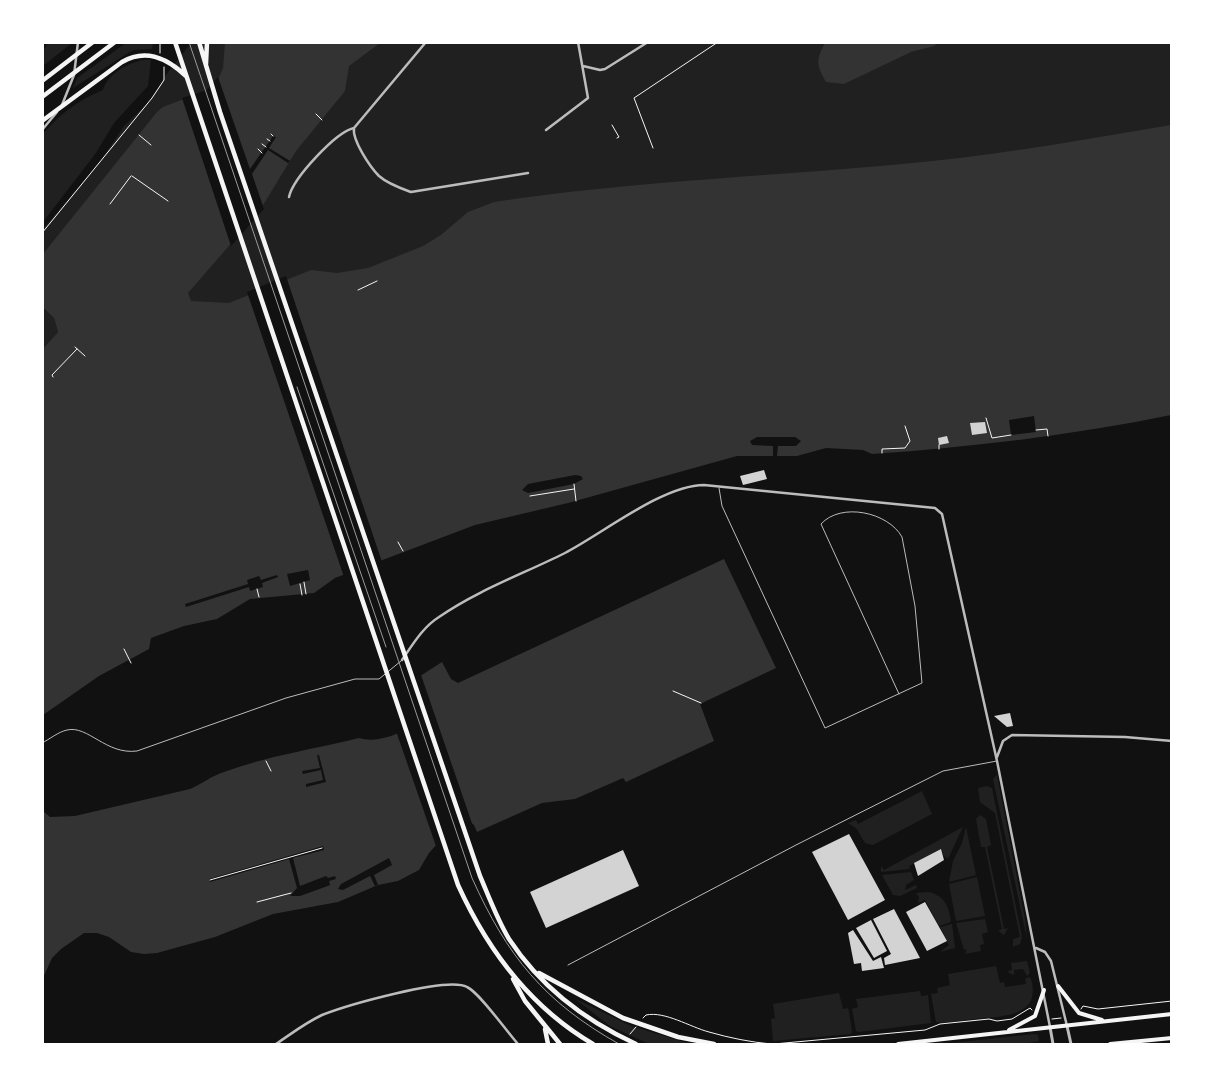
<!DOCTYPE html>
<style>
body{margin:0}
#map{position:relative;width:1214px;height:1087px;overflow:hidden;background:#111;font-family:"Exo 2",sans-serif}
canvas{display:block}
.frame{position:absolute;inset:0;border:44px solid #fff;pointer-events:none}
</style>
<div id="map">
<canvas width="1214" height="1087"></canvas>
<div class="frame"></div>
</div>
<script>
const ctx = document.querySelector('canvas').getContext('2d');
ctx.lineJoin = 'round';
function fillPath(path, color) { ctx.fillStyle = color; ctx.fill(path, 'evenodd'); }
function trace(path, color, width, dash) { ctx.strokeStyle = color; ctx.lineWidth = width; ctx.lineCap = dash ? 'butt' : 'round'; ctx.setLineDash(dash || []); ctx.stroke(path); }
fillPath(new Path2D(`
 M48,43H72L43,66V51Z
 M126,43H153L152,49L133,50L73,88L77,78Z
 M191,43H1171V169L165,353L43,298L42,230L100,162L124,126L149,102L165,76Z
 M142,60H151L148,86L114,123L96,153L43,222V134C59,115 78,100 103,90C108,74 125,65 142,60Z
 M42,308L54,318L58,332L43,350Z
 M997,775L1025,919L1027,939L993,779Z
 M987,786L992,788L993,793L1022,937L1020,944L1013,947V939L1020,937L995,813L980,802L978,788Z
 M922,791L932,814L873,845L865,843L856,828L848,823L856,820L858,824Z
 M980,815L986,819L991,845L987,847L1004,929L1008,928L1004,935L998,931L1002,929L985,847H981L976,819Z
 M963,827L948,859L944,856L941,849L909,866L910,869L881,872V866L884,870Z
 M966,827L976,875L949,882L953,861L962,843Z
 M911,872L914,880L906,885L905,890L916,885L917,888L900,896L893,895L882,875Z
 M977,877L985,916L956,921L949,884Z
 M929,892C945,896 949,907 951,922L939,926L925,900L918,903L919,897L916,893Z
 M985,919L988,932L982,934L984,944L980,945L981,951L965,954L967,949L964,950L956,923Z
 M952,924L955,948L940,952L949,945L940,927Z
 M1027,961L1030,973L1027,976L1023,969L1014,970V975L1009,973L1008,971L1012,970L1011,963Z
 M996,966L1000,983L1004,982L1005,987L1026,984L1025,979L1029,977L1031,979C1042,1018 1001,1016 975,1019C963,1020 948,1024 936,1022L931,994L938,993L937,988L950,985L948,974Z
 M920,991L921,996L928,995L931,1023L859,1032L856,1031L852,1009L858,1007L856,999Z
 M839,993L843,1009L848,1008L849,1011L852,1031L851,1034L773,1041L771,1019L775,1018L773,1004Z
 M574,998L631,1026L691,1044H649L610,1026Z
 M1034,1034L1038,1035L1039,1041L1024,1044H942Z`), '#202020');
fillPath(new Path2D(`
 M225,43H380L349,66L345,91L296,151L260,210L188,293L191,301L229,303L311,270L337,273L368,268L423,246L441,235L468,212L494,202C639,180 786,176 932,161C1012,153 1092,138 1171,125V415C1073,435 973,447 872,454L863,450L826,448L797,456H737L568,503L475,525L335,578L314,593L250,599L217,619L184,626L151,638L149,649L99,676L43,715L42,350L58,332L54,318L43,308V254L157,112L163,107L215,87L223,68Z
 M825,43V42L938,43L934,46L911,52L844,84L826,82C816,64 816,60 825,43Z
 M724,559L776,668L700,704L714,741L626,782L623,778L575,799L542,803L477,832L474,825L465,818L458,821L429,853L419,870L398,881L378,885L338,902L273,914L215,937L157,953L144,954L131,952L109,937L97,933H84L61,949L52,958L43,978L42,810L50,817L75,816L190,789C202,784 211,776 224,772C267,756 315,749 359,738C383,745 410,728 430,716L417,678L442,662L451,679L458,683Z`), '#333');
fillPath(new Path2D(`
 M218,77L250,169L273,136L276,137L269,148L290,161L288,163L268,150L252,174L264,209L231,246L182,98L207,90Z
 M286,276L382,562L344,577L247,292Z
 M1034,416L1036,432L1011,435L1009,420Z
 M757,437H795L801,441L796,446H778L777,456H773V446L752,445L750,441Z
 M575,475L581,476L583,479L574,484L528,493L522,490L528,484Z
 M308,570L310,580L290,586L287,574Z
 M277,575L278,577L262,583L263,587L250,591L249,587L186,607L185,604L248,584L247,580L259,576L261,580Z
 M420,672L476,835L472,827L462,821L437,849L396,731L427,715L414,677Z
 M317,755H319L326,782L306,787V784L323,780L321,770L303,774L302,771L320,768Z
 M323,846L324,850L293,858L300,886L326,876L328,878L335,876L336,879L329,881L330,885L325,887L300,896H290L297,888L289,859L210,882L209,879Z
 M389,858L392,865L374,875L378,885L375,886L370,876L343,890L338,889L341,884Z`), '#111');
fillPath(new Path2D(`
 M985,422L987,433L972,435L970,423Z
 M947,436L949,443L939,445L938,438Z
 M764,470L767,479L743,485L740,476Z
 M1010,713L1013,726L1007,727L994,716Z
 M849,834L885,900L848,920L812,852Z
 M941,849L944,860L918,876L914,863Z
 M623,850L639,886L546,928L530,892Z
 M925,902L947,941L927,951L906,912Z
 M894,909L920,958L885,965L884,958L891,954L873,919Z
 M871,920L887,951L874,958L856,928Z
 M853,930L873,961L881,957L884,968L862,971L861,963L854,964L848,933Z`), '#d3d3d3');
trace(new Path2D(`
 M160,53V42
 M316,114L322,120
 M612,125L619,137L617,138
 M271,134L273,136
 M139,135L151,145
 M267,139L270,141
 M262,144L266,147
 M653,148L634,98L718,42
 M258,149L262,153
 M132,176L168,201
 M110,204L131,176
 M42,233L152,98L164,80V67
 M358,290L377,281
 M75,347L85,356
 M53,377L52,375L77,349
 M986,418L992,438L1011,435
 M1036,430L1047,429L1048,436
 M939,445V449
 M882,453V449L905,448L910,441L905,426
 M574,484L576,501
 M530,496L574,489
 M398,542L403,551
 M304,582L306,594
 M300,584L302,595
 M257,589L259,597
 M124,649L131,663
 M673,691L701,703
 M266,761L271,771
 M210,880L322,848
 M257,902L291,893
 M1081,1009L1083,1006L1098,1009L1172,1001
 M643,1018L646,1015C665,1011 690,1027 709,1032C730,1038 750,1042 771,1044
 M1052,1019L1061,1018
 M630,1034L636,1027
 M774,1044L925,1030L940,1024L989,1019L997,1021L1012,1019L1030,1008L1032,1010`), '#f5f5f5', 1);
trace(new Path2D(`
 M719,488L722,506L825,728L922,683L915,606L902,537C888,512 841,502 821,524L899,694
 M42,743C50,739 58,732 67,730C88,725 106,755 137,751L286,698L355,679H379L401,661
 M568,965L796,845L943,771L997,761`), '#bcbcbc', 1);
trace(new Path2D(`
 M426,42L354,128C352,140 370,167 379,176C388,184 400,188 411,192L528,173
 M583,66L600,70L605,69L648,42
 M62,105L74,75L78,42
 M42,130L57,112
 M546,130L588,98L578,42
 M289,197C293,178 336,132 354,128
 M402,660C413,644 423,627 439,617C478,590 523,574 565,553C602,534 663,485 704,485L935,508L942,514L997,761L1050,1027
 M997,757L1003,741L1012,735L1125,737L1172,741
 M1036,948L1045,952L1051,961L1067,1026
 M276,1044C291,1034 305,1023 322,1015C345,1006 447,976 467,987C480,993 507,1032 518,1044`), '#bcbcbc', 2.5);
trace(new Path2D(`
 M1067,1026L1071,1044
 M1050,1027L1053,1044`), '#bcbcbc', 3);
trace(new Path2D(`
 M1058,986L1079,1013L1102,1020
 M1009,1030L1035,1016L1044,990
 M898,1044L1172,1014
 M1110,1044L1172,1038`), '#f5f5f5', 4);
trace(new Path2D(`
 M175,42L458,885C488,951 530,1007 593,1044
 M199,42L220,112L480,876C489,897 497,919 509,939C540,986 586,1021 636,1044
 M206,64L207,42
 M42,81L93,42
 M42,97L115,42
 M42,121L122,62C146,48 167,58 186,76
 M539,973L623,1018L678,1037L714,1044
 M513,979L525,1001L560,1044
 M545,1029L548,1044`), '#f5f5f5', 4.5);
trace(new Path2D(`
 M189,42L472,878C507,956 544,1002 619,1044
 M297,387L386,647`), '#9a9a9a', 1);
</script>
